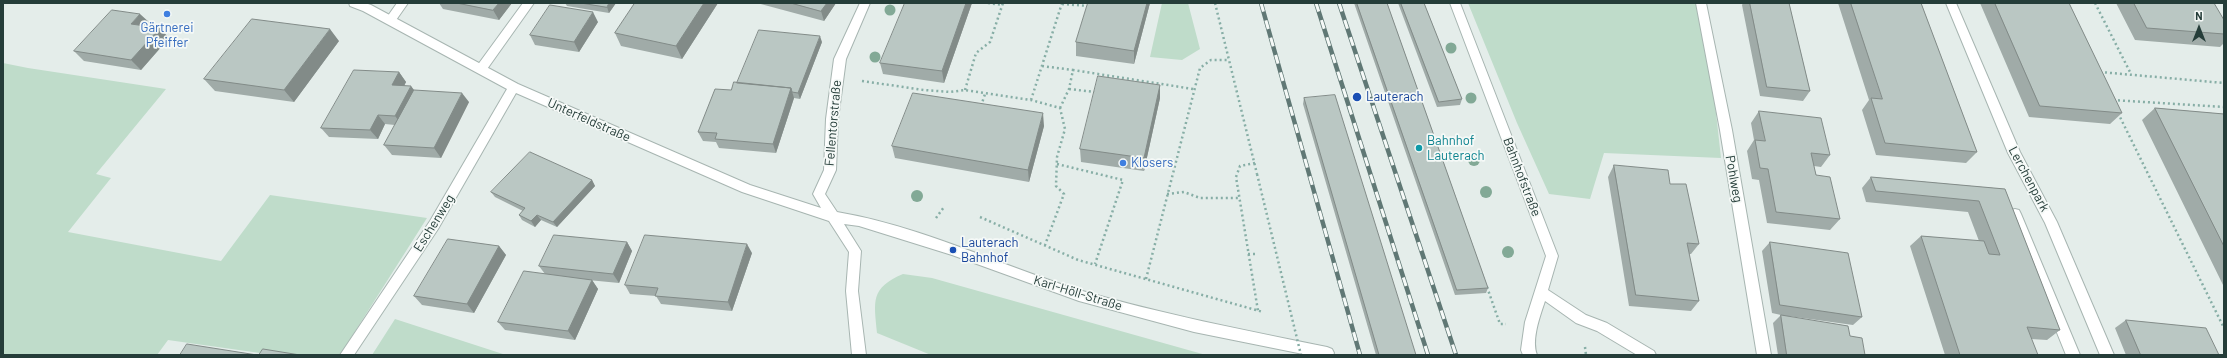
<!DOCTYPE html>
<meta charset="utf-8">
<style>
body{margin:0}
#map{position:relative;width:2227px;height:358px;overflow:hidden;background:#e4edea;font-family:Barlow,sans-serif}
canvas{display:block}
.frame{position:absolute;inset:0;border:4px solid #253d39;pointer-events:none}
.north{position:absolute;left:2179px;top:8px;width:40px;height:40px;-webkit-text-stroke:3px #f5f9f7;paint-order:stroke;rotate:0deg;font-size:11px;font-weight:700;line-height:16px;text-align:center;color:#253d39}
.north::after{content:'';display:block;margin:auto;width:14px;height:18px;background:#253d39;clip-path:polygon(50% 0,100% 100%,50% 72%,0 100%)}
</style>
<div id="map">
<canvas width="2227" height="358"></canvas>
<div class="frame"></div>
<div class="north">N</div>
</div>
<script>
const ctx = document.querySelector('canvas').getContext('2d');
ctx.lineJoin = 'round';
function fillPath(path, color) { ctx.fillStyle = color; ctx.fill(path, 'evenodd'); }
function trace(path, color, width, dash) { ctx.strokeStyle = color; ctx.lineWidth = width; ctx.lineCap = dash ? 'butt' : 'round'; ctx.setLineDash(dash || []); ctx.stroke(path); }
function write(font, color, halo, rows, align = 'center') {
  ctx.font = font + ' Barlow,sans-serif'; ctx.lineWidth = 3.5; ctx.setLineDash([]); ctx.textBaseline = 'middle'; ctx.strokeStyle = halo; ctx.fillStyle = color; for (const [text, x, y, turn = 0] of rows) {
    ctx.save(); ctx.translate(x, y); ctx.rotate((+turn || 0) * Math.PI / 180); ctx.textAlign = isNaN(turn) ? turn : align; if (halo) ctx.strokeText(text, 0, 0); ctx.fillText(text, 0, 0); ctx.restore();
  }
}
fillPath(new Path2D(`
 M1162,3H1188L1200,49L1182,60L1150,57Z
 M1468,3H1697L1715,104L1721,158L1604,153L1590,199L1549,194L1517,123Z
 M3,63L28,68L166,89L96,174L111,178L68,232L221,261L270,195L427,218L340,355H274L168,340L157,355H3Z
 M903,274L932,278L1206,355H931L877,333C874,301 870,288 903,274Z
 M395,319L506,355H372Z`), '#bfdcca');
const lane = new Path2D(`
 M397,3H408L394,23H386L385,20Z
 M523,3H534L485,72H477L475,69L477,66Z
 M2015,209L2019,210L2021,214L2080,355H2066L2009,214L2011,210Z`);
const street = new Path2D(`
 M349,3H365L371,5L518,84L750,185L821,208L813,194L824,170L826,119L834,59L860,3H870L846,59L838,119L836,170L825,194L837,212C920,226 1000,265 1079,290C1161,314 1244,330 1327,347L1332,349L1334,353L1333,355H1308L1194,332L1079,301L952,255L859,226L844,224L861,251L858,291L866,355H852L846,291L849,252L829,221L742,192L516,93L438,229L354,355H340L430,221L507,89L363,11L350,6Z
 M1450,3H1460L1558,256L1548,290L1586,315L1607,323L1654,351L1656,355H1637L1597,331L1576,323L1545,301C1540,316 1531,340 1537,355H1523L1521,350L1525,322L1546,256Z
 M1696,3H1706L1732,130L1771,355H1757L1720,130Z
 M1946,3H1956L2020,152L2057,222L2114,355H2100L2045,223L2008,153Z`);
trace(lane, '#a7b5b1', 2);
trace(street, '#a7b5b1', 2);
trace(new Path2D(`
 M988,3L1003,5
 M1215,3L1257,174
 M2095,3L2131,74
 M1062,4L1089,6
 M1042,66L1073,70
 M2100,72L2224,83
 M862,81L924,90L950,92L965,90L1031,100L1060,108L1065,129L1057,157L1056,186L1064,194L1045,245
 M1069,89L1095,92
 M965,90L976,53L990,42L1003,3
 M1031,100L1062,3
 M2113,100L2224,107
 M981,106L985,94
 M1060,108L1069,89L1073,70L1193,89
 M2118,113L2224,328
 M1255,163L1240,166L1236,177L1258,311
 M1057,164L1123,180L1095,264
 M1167,194L1184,192L1200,198H1239
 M980,217L1078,260L1263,312
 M936,218L944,207
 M1248,254H1255
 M1146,279L1200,68L1211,60H1228
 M1487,287L1500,324H1506
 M1585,347L1586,355`), '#87aea6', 2.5, [2, 3]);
fillPath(lane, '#fff');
fillPath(street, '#fff');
const rail = new Path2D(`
 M1261,3L1360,355
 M1316,3L1428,355
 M1339,3L1456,355`);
trace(rail, '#607875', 4.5);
trace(rail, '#f5f9f7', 3, [9]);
trace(new Path2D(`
 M1257,174L1301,355`), '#87aea6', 2.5, [2, 3]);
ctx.fillStyle = '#82a996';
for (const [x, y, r] of [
 [890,10,5.5],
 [1451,48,5.5],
 [875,57,5.5],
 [1471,98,5.5],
 [1474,160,6],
 [1486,192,6],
 [917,196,6],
 [1508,252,6]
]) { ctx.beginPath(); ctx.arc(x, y, r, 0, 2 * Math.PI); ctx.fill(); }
fillPath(new Path2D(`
 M439,3H512L499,20L443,9Z
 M565,3H616L609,13L567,6Z
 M635,3H718L682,59L621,46L615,33Z
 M757,3H836L824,21Z
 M972,3L944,83L883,74L880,63Z
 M1088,3H1150L1134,64L1076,56V42Z
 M1354,3H1387L1488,288L1486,293L1455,295Z
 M1398,3H1424L1462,99L1460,105L1437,107Z
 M1743,3H1789L1810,91L1803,101L1760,96L1742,5Z
 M1838,3H1921L1977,152L1966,163L1876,155L1862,110L1869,100Z
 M1980,3H2069L2122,113L2110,124L2029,117Z
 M2116,3H2214L2224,20V43L2220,47L2135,40Z
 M598,22L579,52L535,45L530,35Z
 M150,23L147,26L169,38L141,70L84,61L74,51Z
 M339,41L294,102L215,91L204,79Z
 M822,42L800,99L794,98L776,153L719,148L716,142L703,141L698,132L731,90Z
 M399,72L406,82L404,85L414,90L469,102L441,158L392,155L384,145L395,125L385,124L378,139L329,137L321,128Z
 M1160,85V98L1144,171L1081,162L1080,149Z
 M1304,98L1416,355H1376L1303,104Z
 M2155,108L2224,114V287L2142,120Z
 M1759,111L1830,155L1821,167L1814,166L1816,175L1840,219L1830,230L1767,223L1759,180L1752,179L1747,151L1754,140L1751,123Z
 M1044,126L1029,182L895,158L892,146Z
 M1614,165L1699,244L1691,254H1689L1699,301L1691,311L1629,306L1608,177Z
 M1871,177L2005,189L2060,330L2047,340L2031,339L2038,355H1945L1910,246L1921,236L1979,241L1968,212L1866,202L1862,188Z
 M592,180L595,186L557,227L541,220L535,227L522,220L519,215L523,211L495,197L491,192Z
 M627,242L632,251L619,283L588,280H592L598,289L575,340L505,330L498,322L545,274L539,266Z
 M1770,242L1862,317L1853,325L1788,316L1850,336L1865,355H1778L1773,323L1781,315L1772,313L1762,251Z
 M499,246L506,255L474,313L422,305L414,296Z
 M752,253L732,311L661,304L656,296L630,294L625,285Z
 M2126,320L2219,355H2126L2115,328Z`), '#a0aba8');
fillPath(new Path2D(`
 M499,3H512L499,20L493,10Z
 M609,3H616L609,13L607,7Z
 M704,3H718L682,59L676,46Z
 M827,3H836L824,21L821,11Z
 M966,3H972L944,83L942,71Z
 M1147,3H1150L1134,64V51Z
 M593,12L598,22L579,52L574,42Z
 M140,14L150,23L140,34L131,24Z
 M160,28L169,38L141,70L131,60Z
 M330,29L339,41L294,102L284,90Z
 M820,36L822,42L800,99L798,93Z
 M399,72L406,82L400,95L392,85Z
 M1160,85V98L1144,171V158Z
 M411,86L418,95L402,125L395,116Z
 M791,88L794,98L776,153L773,144Z
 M462,93L469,102L441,158L434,148Z
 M1043,113L1044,126L1029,182L1028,170Z
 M378,115L385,124L378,139L370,130Z
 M592,180L595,186L557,227L553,222Z
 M537,215L541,220L535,227L531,221Z
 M627,242L632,251L619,283L613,274Z
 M747,244L752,253L732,311L728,302Z
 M499,246L506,255L474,313L467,304Z
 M592,280L598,289L575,340L568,331Z`), '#828b88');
const building = new Path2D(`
 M457,3H499L493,10Z
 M581,3H609L607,7Z
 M635,3H704L676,46L615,33Z
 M791,3H827L821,11Z
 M905,3H966L942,71L880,63Z
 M1088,3H1147L1134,51L1076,42Z
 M1357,3H1387L1488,288L1457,290Z
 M1401,3H1424L1462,99L1439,102Z
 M1750,3H1789L1810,91L1767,87Z
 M1851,3H1921L1977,152L1885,143L1871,98L1882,99Z
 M1995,3H2069L2122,113L2040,106Z
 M2134,3H2214L2224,20V34L2147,28Z
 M550,5L593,12L574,42L530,35Z
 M112,10L140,14L131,24L160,28L131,60L74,51Z
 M252,19L330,29L284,90L204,79Z
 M759,30L820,36L798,93L792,92L791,88L737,83Z
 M354,70L399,72L392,85L411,86L395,116L378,115L370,130L321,128Z
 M1098,76L1160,85L1144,158L1080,149Z
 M734,82L791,88L773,144L715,139L717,133L698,132L715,89L731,90Z
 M414,90L462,93L434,148L384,145Z
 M913,93L1043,113L1028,170L892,146Z
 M1335,95L1416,355H1379L1304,98Z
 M2155,108L2224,114V246Z
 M1759,111L1821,118L1830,155L1811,153L1816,175L1830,177L1840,219L1776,212L1768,169L1760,168L1755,140L1765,141Z
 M530,152L592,180L553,222L537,215L531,221L519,215L525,208L491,192Z
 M1614,165L1668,170L1670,184H1686L1699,244L1687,243L1699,301L1636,295Z
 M1871,177L2005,189L2060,330L2027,327L2038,355H1960L1921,236L1984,241L1989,254L2000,255L1979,201L1876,191Z
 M554,235L627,242L613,274L539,266Z
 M645,235L747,244L728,302L655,296L658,288L625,285Z
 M448,239L499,246L467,304L414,296Z
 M1770,242L1848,253L1862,317L1780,305Z
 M524,271L592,280L568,331L498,322Z
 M1781,315L1848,326L1850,336L1862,338L1865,355H1787Z
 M2126,320L2206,328L2219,355H2141Z
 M187,344L257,355H180Z
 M263,349L300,355H259Z`);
fillPath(building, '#bac7c3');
trace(building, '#828b88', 1);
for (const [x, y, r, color] of [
 [167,14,4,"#3f7fe0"],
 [1357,97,5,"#1a4fb4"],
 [1419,148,4,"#0f9aa8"],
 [1123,163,4,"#3f7fe0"],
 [953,250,4,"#1a4fb4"]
]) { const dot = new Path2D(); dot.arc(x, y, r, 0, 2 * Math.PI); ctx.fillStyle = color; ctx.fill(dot); trace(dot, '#f5f9f7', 1.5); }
write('13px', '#366cbe', '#f5f9f7', [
 ["Gärtnerei",167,28],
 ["Pfeiffer",167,43],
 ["Klosers",1131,163,"left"]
]);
write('13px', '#164399', '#f5f9f7', [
 ["Lauterach",1366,97],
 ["Lauterach",961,243],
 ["Bahnhof",961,258]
], 'left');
write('13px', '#253d39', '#f5f9f7', [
 ["Unterfeldstraße",589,120,24],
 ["Fellentorstraße",833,123,-85],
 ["Bahnhofstraße",1522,177,69],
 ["Pohlweg",1734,179,80],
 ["Lerchenpark",2029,179,62],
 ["Eschenweg",434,223,-58],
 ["Karl-Höll-Straße",1078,293,17]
]);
write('13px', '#0d838f', '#f5f9f7', [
 ["Bahnhof",1427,141],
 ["Lauterach",1427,156]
], 'left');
</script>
